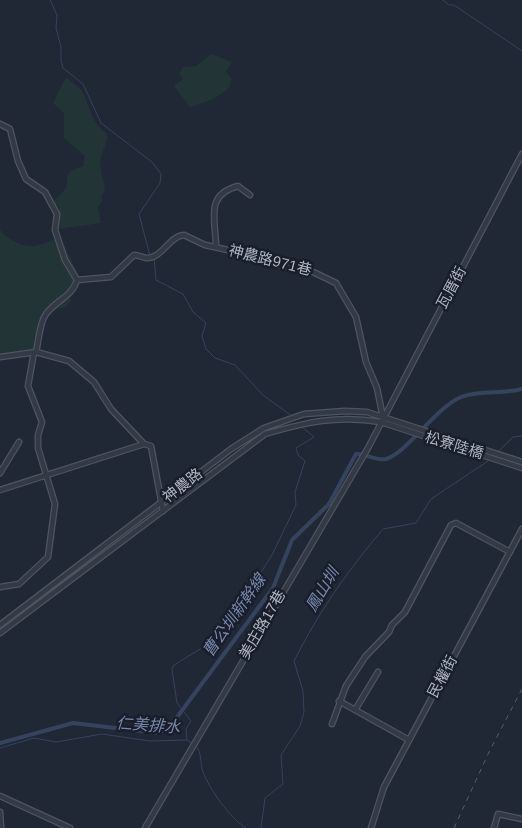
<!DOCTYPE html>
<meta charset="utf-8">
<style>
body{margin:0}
canvas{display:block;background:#202735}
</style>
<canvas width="522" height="828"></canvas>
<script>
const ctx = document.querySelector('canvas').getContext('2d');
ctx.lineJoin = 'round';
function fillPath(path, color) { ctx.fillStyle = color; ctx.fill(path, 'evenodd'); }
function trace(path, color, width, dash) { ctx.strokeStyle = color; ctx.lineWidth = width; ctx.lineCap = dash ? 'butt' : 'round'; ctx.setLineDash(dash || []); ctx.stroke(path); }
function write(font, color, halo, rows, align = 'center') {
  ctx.font = font + ' Helvetica,"Noto Sans TC",sans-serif'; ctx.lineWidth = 5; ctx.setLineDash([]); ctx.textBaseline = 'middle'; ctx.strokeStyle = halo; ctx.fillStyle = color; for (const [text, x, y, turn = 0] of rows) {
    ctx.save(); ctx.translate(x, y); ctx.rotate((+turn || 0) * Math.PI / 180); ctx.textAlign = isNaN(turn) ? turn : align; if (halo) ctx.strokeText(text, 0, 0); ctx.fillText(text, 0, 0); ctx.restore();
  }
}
fillPath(new Path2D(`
 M211,54L232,62L226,72L231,78L230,87L214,99L190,107L174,86L183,79L179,74L183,67L196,66Z
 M66,77C71,82 80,87 83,93C92,111 90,120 107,134C108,144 103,147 101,157C99,172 103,177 105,190L101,197L102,201L98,207L101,223L58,229L59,207L54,202L67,187C65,174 71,168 83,167L85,156L64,138V113L53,103Z
 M0,230C8,240 25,249 39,245C47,243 52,239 61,239L81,280L78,288L68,296L71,301L65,308C43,307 42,331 37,348L0,355Z`), '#233437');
trace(new Path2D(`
 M50,0L57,15L56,28L61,47V60L63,68L83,84L101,123L152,162L161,174L160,183L139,214L150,256
 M443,0L449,5H454L522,51
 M154,257L156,280L183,294L193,312L206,323L202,336L206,349L215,358L235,365L263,395L293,417
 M497,453L513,437L522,436
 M187,740L186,729L191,721L177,703L172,669L174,665L210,643L242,602L272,555L296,505L295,492L305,461L298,455L296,448L314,437L302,427
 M196,746C202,752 200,764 203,772C210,790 230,818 246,828
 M0,748L34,738L56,742L102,734L150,741L187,740L193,744
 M261,828L265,798L283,784L281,755L300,726L304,712L303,691L294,661C318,613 348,570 383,529L416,523L431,499L491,459`), '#35435d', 1);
trace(new Path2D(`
 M0,743L73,723L158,733L169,728L273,588L292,540L329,504L356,454C366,453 375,461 386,459C406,454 435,408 461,397C481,389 502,395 522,389`), '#35435d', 4);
const minor = new Path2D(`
 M0,124L10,129L18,161L26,179L45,192L57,214L55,230L65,260L77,280C72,297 56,300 46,314C39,324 39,340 36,352
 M216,247C216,220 204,195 238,186L250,195
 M77,280L111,277L134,255C138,255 142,257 146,258C162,259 169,236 184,235L205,245L242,253L282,266L311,271L336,283L356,317L366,362L377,388L383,418
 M0,357L36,352L69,361L94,382L111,409L144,444
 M0,473L19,442
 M0,490L144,444L151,446L163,511
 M0,587L19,584L48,557L55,504L38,448V435L42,422L28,386L34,352
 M0,625L231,449L264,428L304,414L345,411L367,412L522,462
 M0,633L265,434C307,422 337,415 381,422L522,468
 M339,701L409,740
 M355,710L378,672
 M332,724L346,686L365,657L389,632L392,625L405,612L451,525L456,523L510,552
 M0,796L70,828
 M0,812L1,828
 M145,828L368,448L522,154
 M371,828L384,787L522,529
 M494,828L498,814L522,819`);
trace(minor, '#4e5460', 7);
trace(minor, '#333945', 4.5);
trace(new Path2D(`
 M454,828L489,752L522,689`), '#555d6c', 1, [5, 5]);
write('15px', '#adb4c2', '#191e2a', [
 ["神農路971巷",270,261,14],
 ["瓦厝街",452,288,-62],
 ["松寮陸橋",454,446,17],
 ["神農路",183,486,-38],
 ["美庄路17巷",263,625,-60],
 ["民權街",443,677,-62]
]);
write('italic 16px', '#7688aa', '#191e2a', [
 ["鳳山圳",323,590,-59],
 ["曹公圳新幹線",235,616,-55],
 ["仁美排水",148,726,4]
]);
</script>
